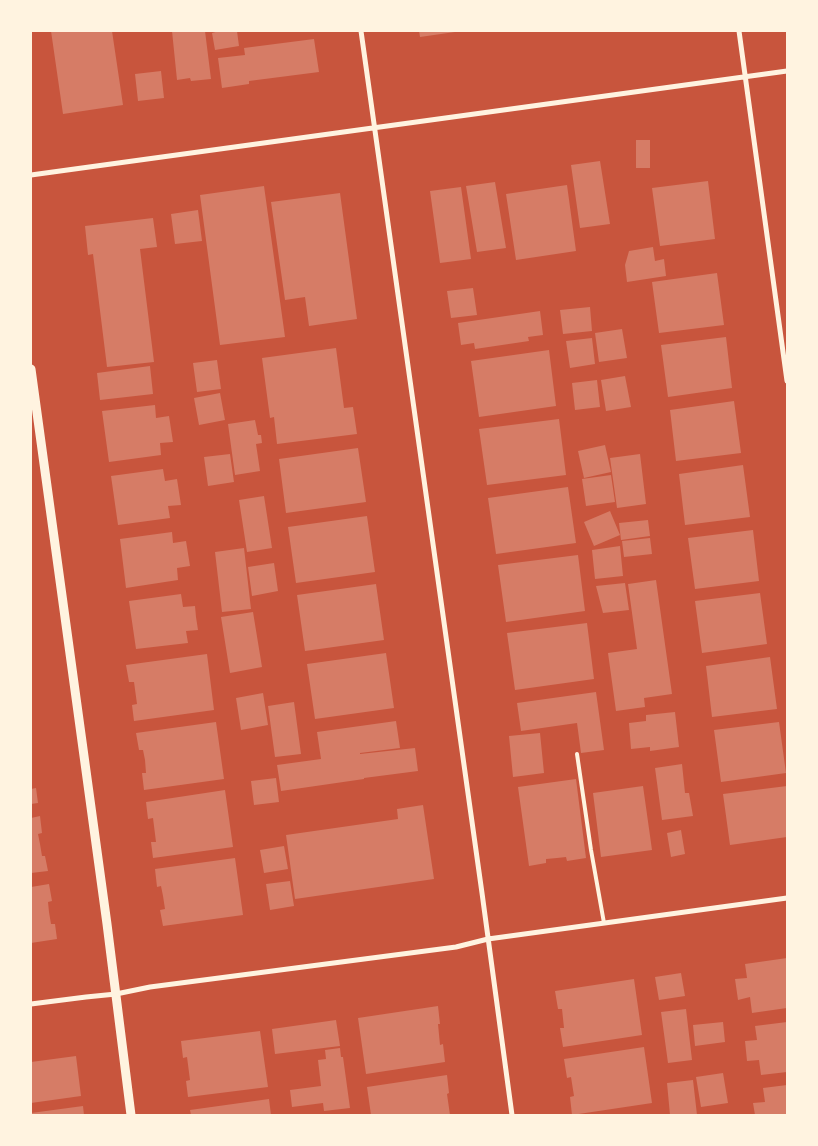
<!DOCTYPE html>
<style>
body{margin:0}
#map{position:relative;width:818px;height:1146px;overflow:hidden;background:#c8553d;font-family:Poppins,sans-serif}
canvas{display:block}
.frame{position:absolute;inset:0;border:32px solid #fff3e0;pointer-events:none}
</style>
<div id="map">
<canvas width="818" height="1146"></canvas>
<div class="frame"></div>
</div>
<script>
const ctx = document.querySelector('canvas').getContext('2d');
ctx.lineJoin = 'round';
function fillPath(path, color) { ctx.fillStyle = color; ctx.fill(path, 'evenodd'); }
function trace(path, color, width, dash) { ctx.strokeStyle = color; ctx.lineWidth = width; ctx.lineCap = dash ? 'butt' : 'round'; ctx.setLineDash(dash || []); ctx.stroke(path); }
fillPath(new Path2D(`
 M51,31H112L123,105L63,114Z
 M172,31H205L211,79L191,81L190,78L177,80Z
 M219,31H237L239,46L215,50L212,33Z
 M419,31H455V32L420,37Z
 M314,39L319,72L249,81V84L222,88L218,58L245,55L244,48Z
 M161,71L164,98L138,101L135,74Z
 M636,140H650V168H636Z
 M600,161L610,224L580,228L571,165Z
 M708,181L715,239L660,246L652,188Z
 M495,182L506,248L477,252L466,186Z
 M567,185L576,251L516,260L506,194Z
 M264,186L285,337L220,345L200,195Z
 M461,187L471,259L440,263L430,191Z
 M340,193L357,319L309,326L305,297L285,300L271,202Z
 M198,210L202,241L175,244L171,214Z
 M153,218L157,247L140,249L154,362L107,367L93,254L88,255L85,226Z
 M653,247L655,261L664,259L666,276L627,282L625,265L629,251Z
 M717,273L724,325L659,333L652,282Z
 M473,288L477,315L451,318L447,291Z
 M590,307L592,331L563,334L560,310Z
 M540,311L543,335L528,337L529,341L475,349L474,343L461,345L458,323Z
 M622,329L627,358L599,362L595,333Z
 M726,337L732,388L668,397L661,345Z
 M592,338L595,364L570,368L566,341Z
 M336,348L344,408L353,407L357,434L277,444L274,417L270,418L262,358Z
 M549,350L556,406L479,417L471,361Z
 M217,360L221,389L197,392L193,363Z
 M150,366L153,394L100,400L97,373Z
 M625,376L631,407L606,411L601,380Z
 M597,380L600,407L575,410L572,383Z
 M220,393L225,420L199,425L194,398Z
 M734,401L741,453L676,461L670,410Z
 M155,405L156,418L169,416L173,442L160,443L161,455L109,462L102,411Z
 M559,419L566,475L487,485L479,429Z
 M255,420L258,435H261L262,443L256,444L260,471L235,475L228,424Z
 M605,445L611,472L584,478L578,451Z
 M358,448L366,502L286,513L279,459Z
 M230,454L234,482L208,486L204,457Z
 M640,454L646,504L617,508L610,458Z
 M743,465L750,517L685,525L679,474Z
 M163,469L165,481L177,479L181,505L168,506L170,518L118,525L111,476Z
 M611,475L615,502L586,506L582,479Z
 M568,487L576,543L496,554L488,498Z
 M264,496L272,548L247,552L239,500Z
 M610,511L620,535L594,546L584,522Z
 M367,516L375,572L296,583L288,527Z
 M648,520L650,536L621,540L619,523Z
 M753,530L759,581L695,589L688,538Z
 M172,532L173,543L186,541L190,566L177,568L178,580L126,588L120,539Z
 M650,538L652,554L624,557L622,541Z
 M620,546L623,576L595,579L592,550Z
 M244,548L251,609L222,612L215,552Z
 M578,555L585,611L506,622L498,565Z
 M274,563L278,591L252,596L248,567Z
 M656,580L672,694L644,698L645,707L616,711L608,653L637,649L628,584Z
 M625,583L629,610L603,613L596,586Z
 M376,584L384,640L305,651L297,595Z
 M760,593L767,644L702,653L695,601Z
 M181,594L183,607L195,606L196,617L198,630L186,631L188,643L136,649L129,601Z
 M253,612L262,667L230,673L221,617Z
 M587,623L594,679L515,690L507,633Z
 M386,653L394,708L315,719L307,664Z
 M207,654L214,710L134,721L132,705L137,704L134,682H129L126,665Z
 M770,657L777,709L712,717L706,666Z
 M596,692L604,750L581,753L577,723L521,731L517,703Z
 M263,693L268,725L241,730L236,698Z
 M294,702L301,754L275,757L268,706Z
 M675,712L679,747L650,751V747L631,749L629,723L646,721V715Z
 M396,721L400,748L360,753V754L415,748L418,771L364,778V779L281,791L277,765L321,759L317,732Z
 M216,722L224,779L144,790L142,773H146L145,760L143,750H139L136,733Z
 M779,722L786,773L721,782L714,730Z
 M540,733L544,773L513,777L509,736Z
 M682,764L685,793H689L693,816L662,820L655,768Z
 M276,778L279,802L254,805L251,781Z
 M576,779L586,858L567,861L566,857L557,858L546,859V863L529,866L518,787Z
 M643,786L652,850L601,857L593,793Z
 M787,786V837L730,845L723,794Z
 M36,788L38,803L31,804V789Z
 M225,790L233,847L153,858L151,842H156L153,818L148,819L146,802Z
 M423,805L434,879L295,899L286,835L398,819L397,809Z
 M40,816L42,833L38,834L40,844L42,856H45L48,871L31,873V818Z
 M681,830L685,854L671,857L667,833Z
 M284,846L288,869L264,873L260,850Z
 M235,858L243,915L163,926L160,910L165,909L163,896L161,886L157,887L155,869Z
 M290,881L294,906L270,910L266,884Z
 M49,884L52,901L48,902L49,912L51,924H55L57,939L31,943V887Z
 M787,958V1008L752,1013L750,997L738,1000L735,979L747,978L745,964Z
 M681,973L685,996L659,1000L655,977Z
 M634,979L642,1035L563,1047L560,1028H564L562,1009H558L555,991Z
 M438,1006L440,1024H438L440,1045L443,1044L445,1062L366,1074L358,1018Z
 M686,1009L692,1060L668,1063L661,1012Z
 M336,1020L340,1046L275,1054L272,1029Z
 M723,1022L725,1042L695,1046L693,1025Z
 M787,1022V1072L761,1075L759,1060L747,1061L745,1041L757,1040L755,1026Z
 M260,1031L268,1087L188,1097L186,1081L190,1080L187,1057L183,1058L181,1041Z
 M644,1047L652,1103L572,1115L570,1097L574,1096L571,1077L567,1078L564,1059Z
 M340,1048L341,1057H343L350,1108L324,1111L323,1103L292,1107L290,1090L321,1086L318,1060L326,1059L325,1050Z
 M76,1056L81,1096L31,1103V1062Z
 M723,1073L728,1103L701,1107L696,1077Z
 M447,1075L449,1093L447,1094L450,1115H371L367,1087Z
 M693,1080L697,1115H670L667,1083Z
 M787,1085V1115H755L753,1103L765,1102L763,1088Z
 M269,1099L271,1115H191L190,1110Z
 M83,1106L84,1115H31V1113Z`), '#d67c66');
trace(new Path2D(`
 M577,754L591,850L604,923`), '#fff3e0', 4);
trace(new Path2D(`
 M361,31L482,893L512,1115
 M739,31L787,381
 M31,175L787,71
 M31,1004L86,997L116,994L150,987L456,947L488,939L787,898`), '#fff3e0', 5);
trace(new Path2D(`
 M31,369L107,924L131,1115`), '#fff3e0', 9);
</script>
